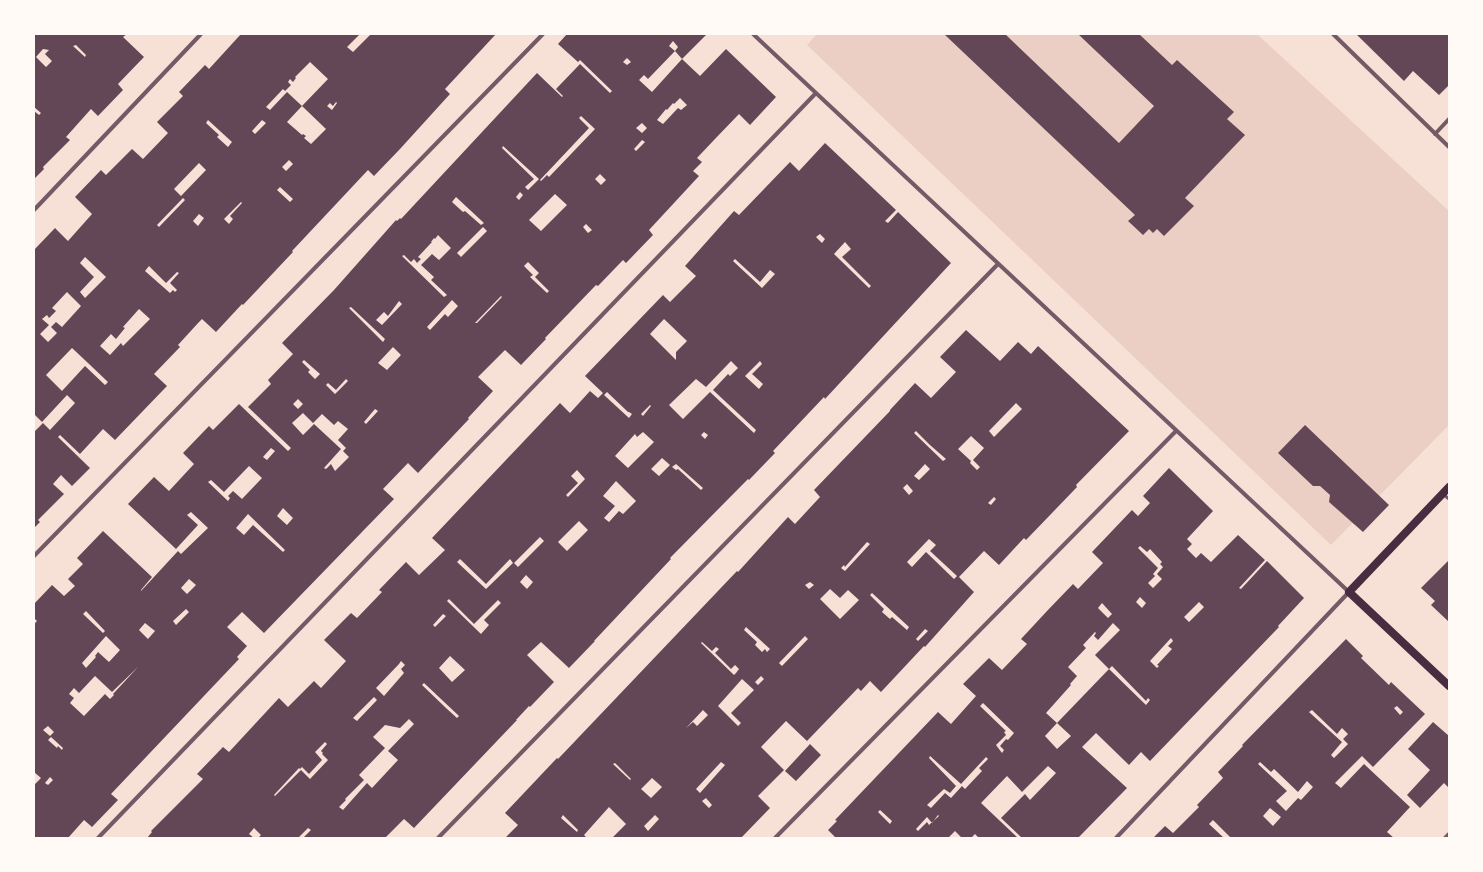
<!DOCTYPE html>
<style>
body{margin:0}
#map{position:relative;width:1483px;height:872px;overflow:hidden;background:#f7e1d7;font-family:Ubuntu,sans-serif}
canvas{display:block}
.frame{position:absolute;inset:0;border:35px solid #fffaf5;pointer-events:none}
</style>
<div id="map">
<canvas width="1483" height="872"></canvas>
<div class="frame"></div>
</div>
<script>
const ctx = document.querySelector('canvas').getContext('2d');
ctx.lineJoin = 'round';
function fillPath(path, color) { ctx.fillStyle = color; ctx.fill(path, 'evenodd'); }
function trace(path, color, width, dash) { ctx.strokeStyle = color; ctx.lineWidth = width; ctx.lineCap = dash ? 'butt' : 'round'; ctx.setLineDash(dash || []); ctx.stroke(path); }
fillPath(new Path2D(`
 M817,34H1257L1449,211V425L1331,545L807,45Z`), '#ebcfc5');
fillPath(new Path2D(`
 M34,34H127L123,37L144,57L118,84L123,90L98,116L91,109L66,137L70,140L43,167L44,169L34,179V111L39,115L41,113L34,107ZM76,45L86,55L85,57L73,46ZM43,49L49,50L45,54L52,61L46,67L36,57Z
 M241,34H360L347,47L353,52L371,34H496L445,89L450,94L400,149L374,176L368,170L292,251L293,252L243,305L242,304L216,332L202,319L199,322L178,345L180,347L154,374L167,386L115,440L103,429L80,454L60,435L58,437L90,468L72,486L61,475L53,484L64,494L38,520L40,522L34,528V432L43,423L50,430L75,403L67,395L42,422L34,414V250L55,228L68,241L92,214L75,197L101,170L106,175L132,149L143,159L168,133L157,122L183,96L179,92L205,65L209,69ZM310,62L328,79L302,106L326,129L311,144L304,138L306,136L303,134L302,135L287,122L302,106L287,92L270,110L266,107L283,89L285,91L291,85L288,82L290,79L293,82L296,78L295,77ZM336,102L337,103L332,110L327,106L330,103L333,106ZM208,120L232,142L228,147L217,137L219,135L206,123ZM262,120L266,123L255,134L252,131ZM289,160L293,164L286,171L282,167ZM199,163L206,170L181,196L174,189ZM280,187L293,199L290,202L277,190ZM183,198L185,200L159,227L157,225ZM241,202L242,203L230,216L233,219L229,224L224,219ZM199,214L204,218L198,226L193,221ZM85,257L106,277L85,298L80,292L94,277L80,263ZM149,266L166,283L177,272L179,273L170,283L177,290L175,292L173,290L170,293L145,271ZM67,292L81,306L62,327L56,322L51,327L57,333L48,342L40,334L49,325L42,319L47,315L49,318L56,311L52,308ZM139,309L150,319L123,346L121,343L110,355L100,346L111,334L116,339L125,328L123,327ZM72,348L88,363L108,382L105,385L85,366L62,391L46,375Z
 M567,34H707L682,59L675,51L678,47L673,41L669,46L675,51L648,79L644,75L639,80L652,92L682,59L700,76L726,49L776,97L750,125L739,114L714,140L697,158L702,162L693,171L699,176L649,230L653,235L626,263L623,260L598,286L596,285L545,338L546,339L521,365L505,350L478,377L493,391L468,418L469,419L418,473L408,463L383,489L394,499L264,633L242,612L227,627L247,646L237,657L239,659L111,794L118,800L92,827L84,820L68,838H34V785L41,778L34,772V624L37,621L34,618V604L52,585L64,596L75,586L68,579L83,564L77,558L103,531L152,577L141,590V591L178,551L181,554L208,528L191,512L187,515L198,525L176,549L128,504L154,477L169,491L194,464L183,453L209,426L213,430L239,404L288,451L291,448L248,407L271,384L268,380L293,354L282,343L334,290L396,220L397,221L400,218L401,219L537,73L562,97L563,96L556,89L580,64L610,93L612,91L580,60L578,62L558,44ZM627,58L631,62L627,65L623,62ZM680,98L687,105L681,110L678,108L663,124L657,120L666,109L667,110L673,103L674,104ZM581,116L595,129L549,177L547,175L541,181L540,180L589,128L579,118ZM642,123L647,128L642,133L636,128ZM642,140L645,142L636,151L634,149ZM503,146L539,179L528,190L525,187L534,179L502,148ZM600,174L606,180L601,185L595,179ZM520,192L523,195L519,200L516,197ZM555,194L567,205L541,231L529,220ZM456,197L484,223L481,225L465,211L463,212L452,202ZM586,224L592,230L588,233L583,227ZM483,227L487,231L461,257L457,253ZM438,235L451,248L439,260L432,254L421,265L434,277L431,280L447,295L444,297L402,256L404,255L411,262L414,259L417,263L421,259L418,257L432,242H431L434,238L435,239ZM528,262L539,273L535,277L549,291L547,293L530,277L533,275L524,266ZM501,296L502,297L477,323H475ZM452,300L458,306L448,317L445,314L430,330L427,327ZM399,301L402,304L382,325L376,320L384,312L388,316ZM351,307L385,339L383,342L349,308ZM393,347L401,355L387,370L378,363ZM304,360L320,374L315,379L308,372L310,370L302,362ZM346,379L348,381L335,394L326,385L328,383L336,390ZM298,399L303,404L298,409L293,404ZM375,409L378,411L366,424L364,422ZM303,413L313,423L322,414L334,425L338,421L348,429L338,440L346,448L343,451L349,457L335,471L331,464L326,469L324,468L341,449L314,424L303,435L292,423ZM271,448L275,451L267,460L263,457ZM249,466L262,478L242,499L233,491L228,496L230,498L228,501L208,482L211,480L224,492ZM283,508L293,518L287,525L277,516ZM248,514L285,550L283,552L253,525L244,535L236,528ZM189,579L196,585L187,594L181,588ZM186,609L189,612L176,625L173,621ZM86,611L105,631L103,633L83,614ZM145,623L155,631L148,639L139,630ZM106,636L120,650L109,662L98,652L95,656L96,657L86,668L82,663ZM138,667L113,694L114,695L110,699L105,694L84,716L70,703L74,698L69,694L74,688L79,693L95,676L112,692ZM48,726L54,732L50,736L43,730ZM51,737L63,748L62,750L58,746L57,748L48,740ZM50,777L53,780L48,785L45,783Z
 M944,34H1005L1119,143L1154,106L1078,34H1139L1172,65L1177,60L1234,112L1227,119L1245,135L1185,198L1194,206L1164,236L1157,229L1153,233L1149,229L1143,235L1128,221L1135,215Z
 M1356,34H1449V85L1439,95L1413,71L1404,81Z
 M825,143L896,210L885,221L888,223L898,212L951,263L825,399L824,397L773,451L775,453L749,480L748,479L670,558L671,559L594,641H595L569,668L541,642L527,655L554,682L530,707L529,706L516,720H517L414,828L404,819L385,838H303L311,830L308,828L298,838H258L261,835L254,828L249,834L254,838H147L152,832L151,831L203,779L197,774L223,747L229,752L279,698L288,707L314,681L321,688L346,661L324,640L351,613L357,618L382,592L379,590L406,562L419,575L445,550L432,538L560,403L570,413L590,391L598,398L603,393L585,376L663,295L670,302L696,276L685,266L734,211L739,215L790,162L799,171ZM820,234L825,239L822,243L816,237ZM845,242L851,249L842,257L871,286L869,288L834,254ZM735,259L760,282L770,270L775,274L762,288L733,261ZM664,319L687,341L676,352V360L650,334ZM731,361L738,368L730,376L728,374L713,390L756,430L754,433L710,392L683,419L669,405L696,379L706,387ZM760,361L762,364L752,374L763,384L759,389L745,376ZM607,392L628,412H629L632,414L629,418L604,395ZM650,405L651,406L643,416L641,414ZM643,432L654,442L628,468L615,456L635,434L637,437ZM704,432L708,435L705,439L701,435ZM662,458L670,465L659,476L651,469ZM676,464L703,488L701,490L678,469L676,470L672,467ZM577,470L585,479L568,497L566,495L578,483L571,476ZM616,481L636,501L623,514L619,511L609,522L604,518L615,506L603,496ZM579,521L588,530L567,551L558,542ZM540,537L544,541L518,567L514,563ZM460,559L486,584L510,559L513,563L486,589L457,562ZM526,575L533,582L527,589L520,582ZM449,599L474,624L498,600L501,603L484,620L489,625L481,634L447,601ZM443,614L446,616L435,627L433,625ZM450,656L465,670L452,682L439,668ZM401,661L405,665L401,669L404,673L384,696L376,688L399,664ZM424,683L459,716L457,718L446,708L422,685ZM374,697L377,700L357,721L353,718ZM409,719L414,724L388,751L398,760L372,788L367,783L343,810L339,807L346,800L345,799L364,780L359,775L385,748L373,737L385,725L400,728ZM325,742L327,744L321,751L323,753L322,754L328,760L310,779L301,770L275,796L274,795L299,768L300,769L302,767L309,774L322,760L315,752Z
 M966,330L1000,361L1018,342L1031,354L1038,346L1129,431L1076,485L1077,487L1052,513L1026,540L1024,538L999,565L984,551L959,577L974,592L925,647L924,646L881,692L870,681L861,691L858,688L807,741L786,721L761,747L784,770L758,796L770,808L741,838H612L626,824L609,807L584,835L587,838H505L518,825L505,813L557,758L558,759L737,571L738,572L788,517L795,524L820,497L814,490L890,411V410L915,383L931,398L956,372L940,357ZM1016,403L1022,409L994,437L989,431ZM916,431L930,445L946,459L943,461L914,433ZM971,436L984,448L973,460L980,467L977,470L970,463L971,461L958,449ZM925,464L930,469L919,480L914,476ZM907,484L913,491L909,495L903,488ZM994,497L996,499L991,505L988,503ZM929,539L936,545L930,551L957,576L954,579L926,552L912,567L907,562ZM867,542L870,544L845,571L841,568L844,565L845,567ZM810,582L814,585L809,589L805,585ZM830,589L840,598L848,590L859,600L840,619L820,599ZM872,593L909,627L907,630L892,617L890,619L882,612L884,609L870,595ZM746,627L770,649L767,652L765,649L762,652L755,645L757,642L744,630ZM925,629L928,631L918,641L916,639ZM805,636L808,639L782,666L779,663ZM702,642L712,651L716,647L719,649L715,653L731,669L735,665L739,669L736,673L734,675L701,643ZM761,676L764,679L758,685L755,682ZM742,679L754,690L731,713L741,723L738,726L718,706ZM703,710L708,715L697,726L693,722L686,728ZM721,762L725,765L700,793L696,789ZM615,763L631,779L630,780L613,764ZM652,778L662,787L651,798L641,789ZM706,798L712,805L709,808L702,801ZM563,815L578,830L577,832L561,818ZM655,815L659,819L648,831L644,826Z
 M1305,425L1389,505L1363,532L1329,502L1330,495L1320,486H1313L1278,453Z
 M1169,468L1213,511L1187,539L1192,544L1187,549L1196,558L1201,553L1211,562L1238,535L1265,560L1239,588L1241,589L1267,561L1304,598L1278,626L1279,627L1150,761L1141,752L1129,765L1096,733L1082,747L1127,788L1078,838H1022L1001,818L1025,794L1030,800L1056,773L1048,766L1022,792L1007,776L981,803L1018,838H977L978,837L975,834L971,838H962L955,831L948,838H836L828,830L837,821L835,820L938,712L951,724L976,696L963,684L989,658L1002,670L1027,644L1021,639L1047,611L1073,584L1078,589L1103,563L1092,552L1132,510L1138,516L1150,503L1143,496ZM1140,546L1147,552L1150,549L1162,562L1160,564L1163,567L1157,574L1162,579L1153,588L1148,583L1155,576L1153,574L1158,568L1138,548ZM1140,597L1146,603L1142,608L1136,602ZM1199,602L1204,607L1189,622L1184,617ZM1102,603L1112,614L1108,618L1098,608ZM1113,623L1120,630L1095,655L1109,669L1057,723L1071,736L1057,749L1045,736L1057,723L1046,713L1071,685L1070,684L1077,676L1068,667L1086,648L1083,645L1095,632L1096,633L1094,636L1098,640ZM1171,638L1173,641L1168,646L1172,649L1157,665L1159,666L1157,668L1150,661ZM1112,666L1146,701L1148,698L1150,700L1146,705L1109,669ZM983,703L1014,733L1008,740L1006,739L1000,746L1004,750L1002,753L996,745L1006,735L1004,732L1006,731L980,706ZM930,756L961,784L986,757L988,759L979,768L982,771L965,789L962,786L951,798L945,793L931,808L927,805L944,789L950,793L956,786L929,758ZM880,810L892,821L890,824L878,812ZM938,815L939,816L929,825L927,822L918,831L916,829L927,817L932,823Z
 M1449,560V622L1431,605L1435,601L1421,588Z
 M1346,639L1363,656L1361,658L1389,685L1391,682L1425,714L1373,767L1362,756L1335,783L1341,788L1364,764L1410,807L1387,832L1394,838H1231L1213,820L1209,824L1224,838H1153L1165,826L1173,833L1199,807L1197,805L1223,778L1218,772L1243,746L1242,745ZM1397,706L1403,712L1400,715L1394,708ZM1312,710L1337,734L1342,728L1348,734L1343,739L1348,744L1334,758L1331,755L1342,742L1309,712ZM1260,762L1271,772L1274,769L1298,792L1307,781L1313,787L1301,800L1298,798L1286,811L1276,801L1287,791L1258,764ZM1270,808L1281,817L1273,826L1263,816Z
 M1433,722L1449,736V788L1444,783L1420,808L1407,795L1430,770L1408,749Z
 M810,744L821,755L796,781L785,771Z`), '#644757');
trace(new Path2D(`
 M1444,495L1449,499`), '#755966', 3);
trace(new Path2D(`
 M753,34L1349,592L1116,838
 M1333,34L1449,147
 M1435,134L1449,119
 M34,210L201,34
 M34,556L543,34
 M98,838L816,93
 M438,838L998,264
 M775,838L1176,431
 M1445,838L1449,834`), '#755966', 4);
trace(new Path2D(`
 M1449,487L1349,592L1449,686`), '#4a2c40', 8);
</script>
